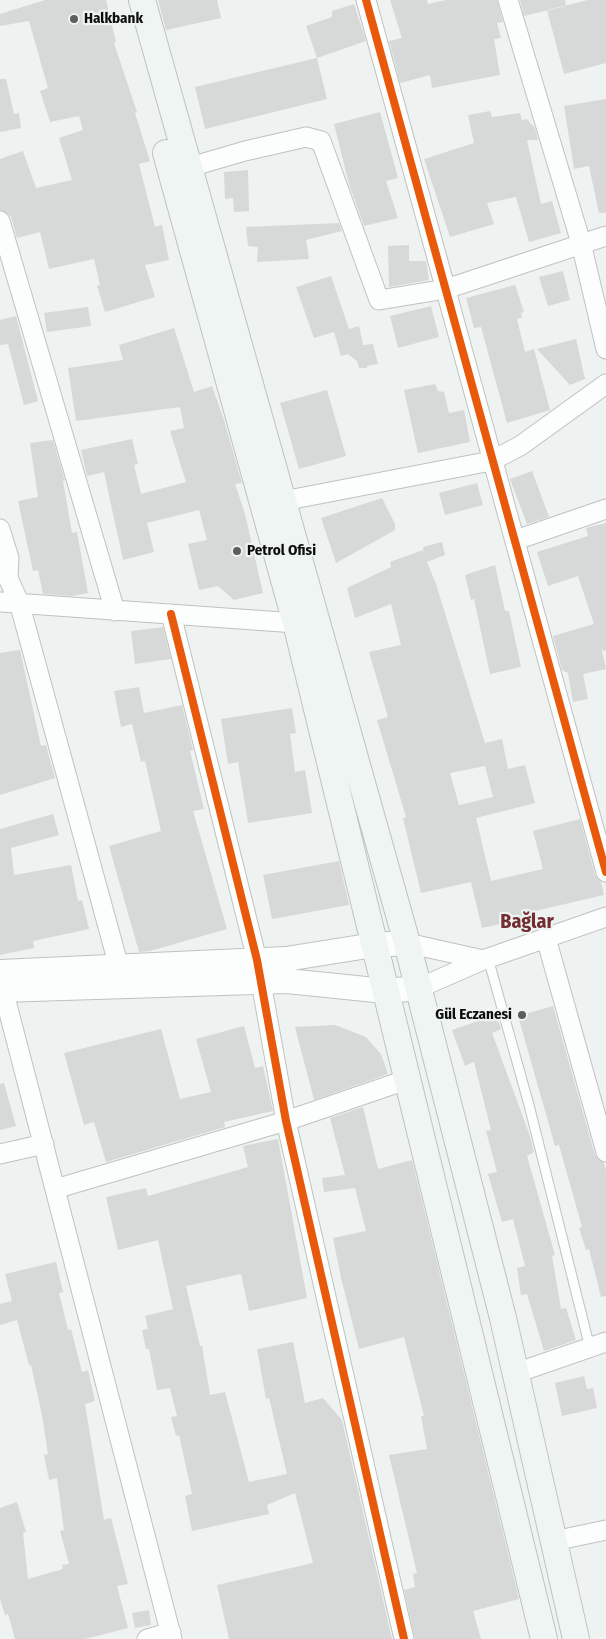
<!DOCTYPE html>
<meta charset="utf-8">
<style>
body{margin:0}
canvas{display:block;background:#eef2f0}
</style>
<canvas width="606" height="1639"></canvas>
<script>
const ctx = document.querySelector('canvas').getContext('2d');
ctx.lineJoin = 'round';
function fillPath(path, color) { ctx.fillStyle = color; ctx.fill(path, 'evenodd'); }
function trace(path, color, width, dash) { ctx.strokeStyle = color; ctx.lineWidth = width; ctx.lineCap = dash ? 'butt' : 'round'; ctx.setLineDash(dash || []); ctx.stroke(path); }
function write(font, color, halo, rows, align = 'center') {
  ctx.font = font + ' "Fira Sans Condensed",sans-serif'; ctx.lineWidth = 4.5; ctx.setLineDash([]); ctx.textBaseline = 'middle'; ctx.strokeStyle = halo; ctx.fillStyle = color; for (const [text, x, y, turn = 0] of rows) {
    ctx.save(); ctx.translate(x, y); ctx.rotate((+turn || 0) * Math.PI / 180); ctx.textAlign = isNaN(turn) ? turn : align; if (halo) ctx.strokeText(text, 0, 0); ctx.fillText(text, 0, 0); ctx.restore();
  }
}
fillPath(new Path2D(`
 M45,0H106L116,42L114,43L137,112L135,113L150,161L139,164L155,227L162,225L169,260L145,265L155,297L105,312L97,286L100,285L94,259L49,269L40,232L17,238L11,217L7,213L0,210V159L23,151L36,188L72,180L59,138L83,130L79,116L50,122L40,91L48,88L29,21L0,26V14Z
 M158,0H217L221,18L166,30Z
 M390,0H427L428,4L446,0H497L503,22L497,23L501,38L494,39L500,75L432,88L430,75L400,83L389,41L402,38Z
 M520,0H565L566,6L524,16Z
 M588,0H606V63L564,74L547,10Z
 M354,4L366,41L317,58L306,26L332,17V11Z
 M317,58L327,99L205,129L195,87Z
 M0,79H6L14,114L19,113L21,128L0,132Z
 M606,99V213H599L589,166L574,169L564,106Z
 M490,111L492,117L520,113L522,120L527,119L535,128L538,140H527L541,204L552,201L561,233L529,242L516,197L487,203L494,224L450,237L424,159L474,143L468,115Z
 M380,112L398,178L386,181L398,218L364,226L349,184L334,124Z
 M248,170L249,211L234,212L233,198L225,199L224,172Z
 M339,223L342,231L306,240L309,259L257,262L258,247L248,246L246,227Z
 M409,245V261H426L429,280L389,287L388,246Z
 M563,271L570,300L548,306L539,277Z
 M331,276L349,329L359,326L363,345L373,344L378,364L367,366V368H359L357,361L348,354L341,356L334,332L314,338L296,287Z
 M515,285L524,312L521,313L522,318L517,319L525,352L534,349L550,410L507,423L481,327L474,328L466,298Z
 M431,306L439,337L398,348L390,316Z
 M88,307L91,326L47,332L44,313Z
 M16,316L38,401L24,405L8,344L0,345V320Z
 M174,328L194,392L212,386L224,420L242,483L235,484L245,514L263,593L234,600L218,586L199,590L188,544L207,540L199,510L147,523L154,552L123,560L104,472L87,476L81,450L132,439L138,464L134,465L141,494L186,482L170,431L184,428L180,407L76,421L68,368L123,360L119,345Z
 M576,339L585,379L570,385L537,349Z
 M435,384L438,391L444,392L449,413L464,410L470,442L418,453L404,390Z
 M327,390L346,456L299,469L280,403Z
 M53,440L65,481H63L72,533L77,532L88,593L72,596L43,594L38,570L33,571L18,501L38,497L30,443Z
 M532,471L549,517L527,524L510,479Z
 M477,483L483,505L445,515L439,493Z
 M382,498L395,524V530L336,563L321,518Z
 M606,523V650L603,651L601,646L606,669L583,674L588,699L573,702L568,673L562,670L553,636L594,624L578,576L548,586L537,552L588,536L586,528Z
 M442,542L445,555L427,562L436,584L485,743L502,739L508,769L525,765L535,803L476,818L491,881L543,869L533,831L580,819L595,875L601,882L604,895L535,911L537,916L482,928L471,882L421,893L403,818L406,817L377,720L388,717L369,652L401,645L391,604L355,618L347,588L391,567L390,562L423,550L424,554L423,547ZM485,766L493,797L459,805L450,773Z
 M495,565L505,611H509L521,667L490,674L474,599L471,600L465,575Z
 M163,627L171,659L135,664L131,631Z
 M20,650L41,746L46,745L55,778L0,795V653Z
 M139,687L144,713L182,705L193,750L190,751L204,809L193,811L227,929L150,951L139,952L109,846L161,831L145,761L141,762L132,724L121,727L114,691Z
 M292,708L296,733L290,734L295,772L305,770L312,813L248,823L238,762L228,764L221,719Z
 M53,814L59,835L11,848L14,875L71,865L78,901L82,900L89,929L33,941L34,948L0,955V829Z
 M339,861L349,905L272,919L263,875Z
 M553,1006L595,1155L604,1163L606,1171V1296L601,1297L589,1249L586,1250L579,1228L582,1227L559,1145L555,1146L518,1016Z
 M496,1015L501,1029L492,1033L530,1136L534,1152L527,1156L555,1255L552,1256L561,1309L566,1308L576,1340L544,1351L527,1294L521,1295L517,1268L525,1266L513,1219L502,1222L488,1174L497,1172L486,1131L491,1130L474,1062L465,1066L452,1030Z
 M335,1025L366,1037L381,1054L388,1074L314,1100L295,1027Z
 M244,1026L255,1068L263,1066L273,1111L224,1122L225,1127L106,1162L94,1122L84,1125L64,1053L161,1029L180,1099L211,1092L196,1039Z
 M4,1083L16,1126L0,1130V1084Z
 M363,1107L378,1169L412,1160L519,1599L473,1611L481,1639H415L404,1590L415,1587L413,1574L417,1573L389,1455L427,1449L421,1416H424L404,1337L359,1349L341,1278L333,1238L366,1231L355,1188L324,1192L322,1178L345,1175L330,1118Z
 M278,1139L307,1298L249,1311L241,1274L186,1286L200,1346H202L210,1395L225,1392L249,1482L287,1474L269,1398L266,1399L257,1349L293,1342L305,1403L323,1398L342,1420L392,1639H229L217,1585L313,1563L295,1493L267,1505L269,1514L192,1531L185,1496L192,1494L179,1435L176,1436L171,1417L177,1416L170,1388L157,1390L149,1349H146L142,1330L148,1329L145,1316L173,1309L158,1240L118,1250L106,1197L146,1188L148,1196L248,1167L243,1146Z
 M56,1262L63,1292L59,1293L68,1330L71,1329L82,1372L88,1370L95,1401L85,1404L104,1520L111,1518L128,1584L117,1586L128,1628L85,1639H15L8,1614L5,1615L0,1599V1508L17,1502L26,1532L23,1533L28,1579L63,1569L62,1565L69,1564L60,1531L64,1530L57,1478L49,1480L44,1455L48,1454L42,1415L31,1365H29L17,1320L0,1325V1304L12,1301L5,1274Z
 M584,1376L587,1389L593,1388L597,1408L562,1416L555,1383Z
 M149,1610L151,1625L135,1628L132,1613Z`), '#d6d9d7');
const service = new Path2D(`
 M488,958L529,1105L590,1348`);
const minor = new Path2D(`
 M366,0L606,872
 M508,0L581,243L606,349
 M190,167L245,151L306,137L321,141L379,300L446,289L606,236
 M0,221L115,611
 M283,501L491,461L520,446L606,384
 M0,529L9,558L8,578
 M516,540L606,509
 M0,572L8,578L19,602L119,967
 M0,602L296,623
 M171,614L257,960L286,1121L404,1639
 M546,938L606,1152
 M407,943L483,960
 M0,978L172,1639
 M419,988L483,960L606,917
 M0,1154L44,1144
 M55,1189L286,1121L406,1080
 M516,1373L606,1342
 M554,1541L606,1530
 M147,1639L171,1632`);
const tertiary = new Path2D(`
 M0,972L286,959L374,945L407,943
 M0,990L287,981L385,991L419,988`);
const secondary = new Path2D(`
 M142,0L407,943L503,1318L576,1639
 M166,153L296,623L544,1639`);
trace(service, '#bfc2c1', 11);
trace(minor, '#bfc2c1', 21);
trace(tertiary, '#bfc2c1', 26);
trace(secondary, '#bfc2c1', 28);
trace(service, '#fcfdfd', 9);
trace(minor, '#fcfdfd', 19);
trace(tertiary, '#fcfdfd', 24);
trace(secondary, '#eff5f3', 26);
trace(new Path2D(`
 M366,0L606,872
 M171,614L257,960L286,1121L404,1639`), '#e8590c', 8);
for (const [x, y, r, color] of [
 [74,19,5,"#5b5e5c"],
 [237,551,5,"#5b5e5c"],
 [522,1015,5,"#5b5e5c"]
]) { const dot = new Path2D(); dot.arc(x, y, r, 0, 2 * Math.PI); ctx.fillStyle = color; ctx.fill(dot); trace(dot, '#edf3f0', 2); }
write('bold 15px', '#0c0e0d', '#edf3f0', [
 ["Halkbank",84,19],
 ["Petrol Ofisi",247,551],
 ["Gül Eczanesi",512,1015,"right"]
], 'left');
write('bold 20px', '#732c32', '#edf3f0', [
 ["Bağlar",527,922]
]);
</script>
